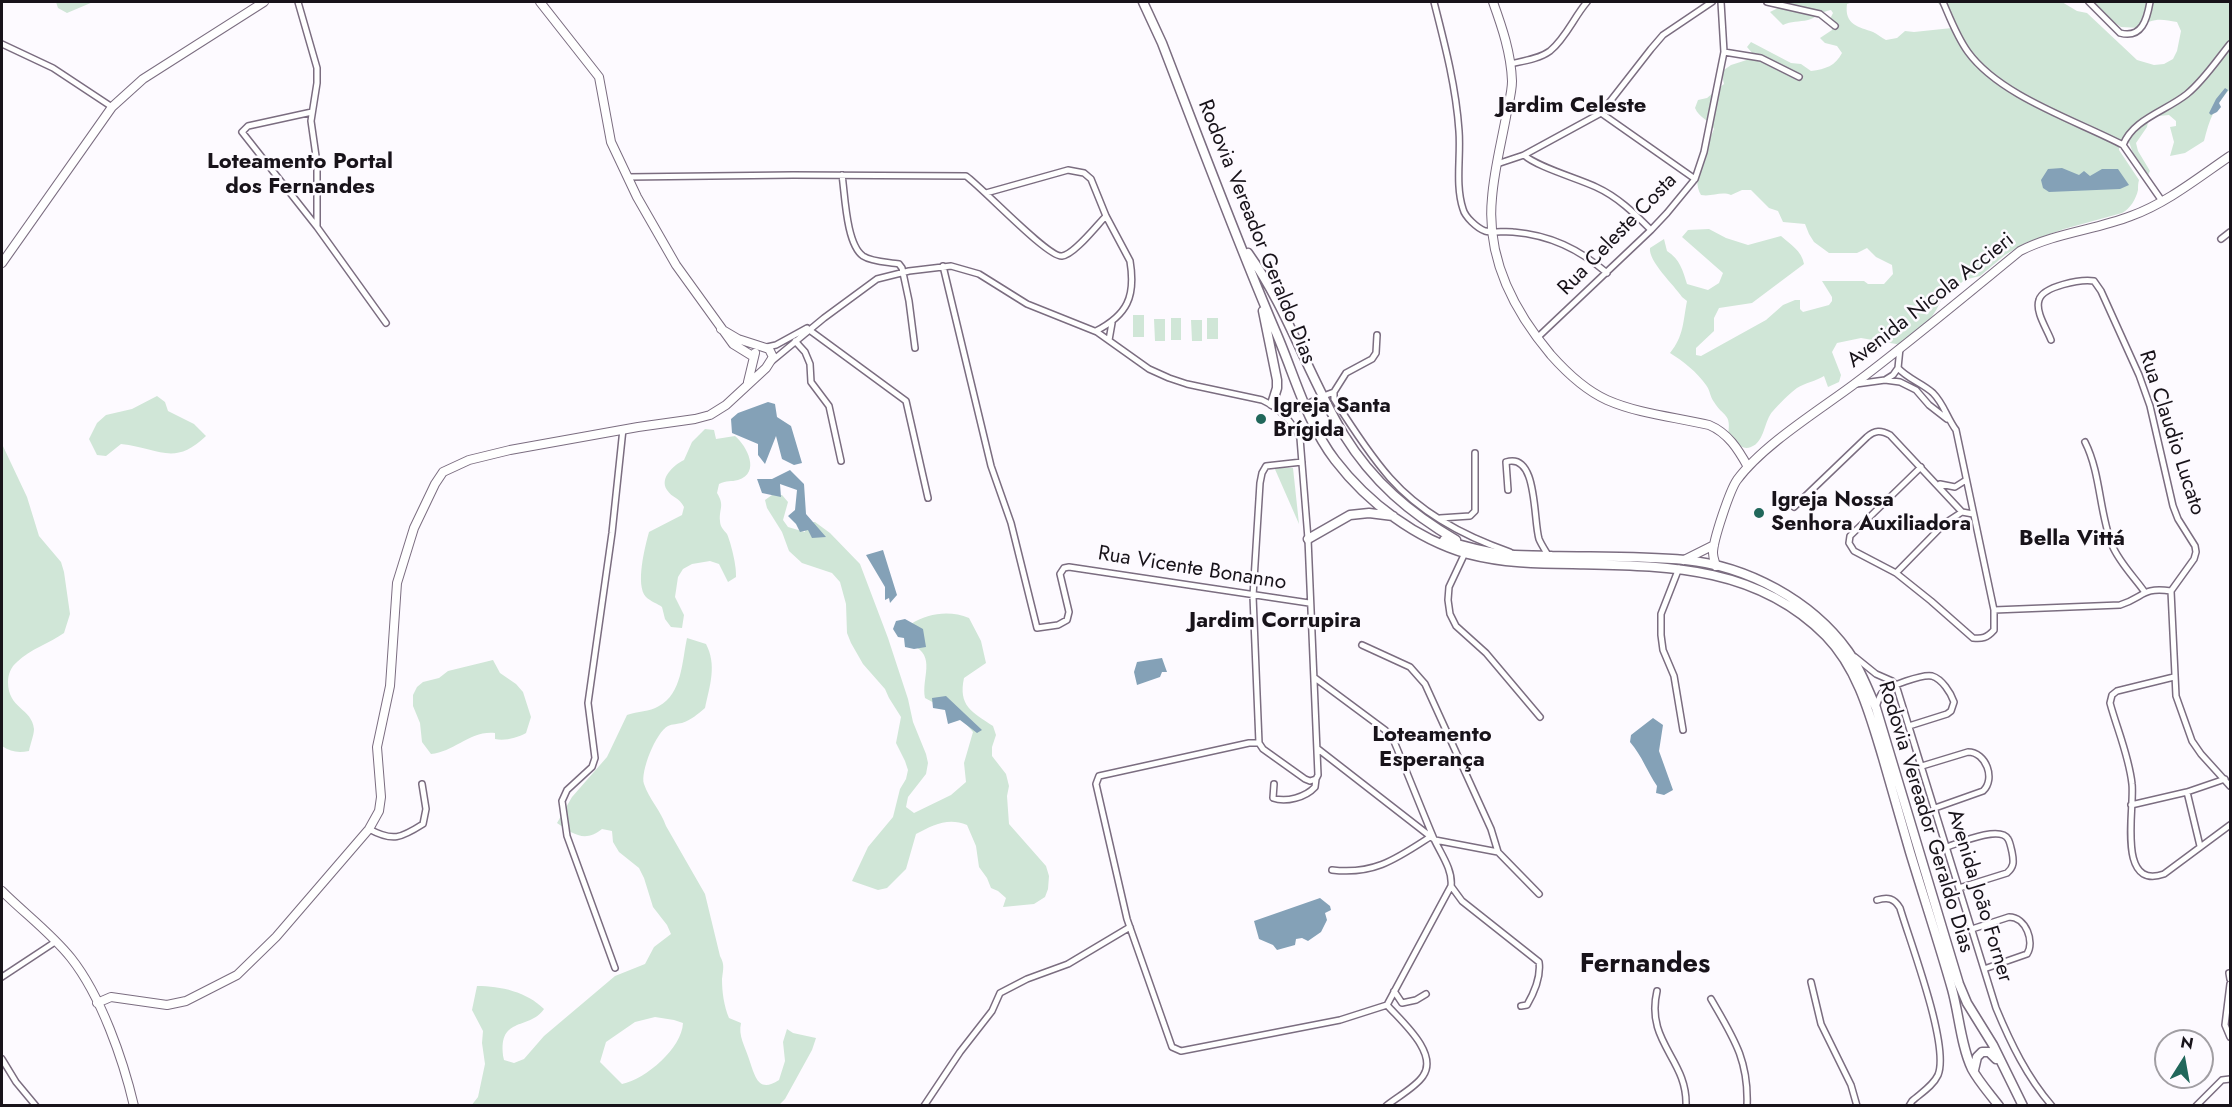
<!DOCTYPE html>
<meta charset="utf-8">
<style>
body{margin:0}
#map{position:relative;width:2232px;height:1107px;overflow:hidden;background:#fdfaff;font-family:Jost,sans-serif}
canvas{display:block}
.frame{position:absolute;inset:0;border:3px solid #18131a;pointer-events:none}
.north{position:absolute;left:2154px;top:1029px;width:60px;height:60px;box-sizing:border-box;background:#fdfaff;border:2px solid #a19ea3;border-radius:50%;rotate:11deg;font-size:16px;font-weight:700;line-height:24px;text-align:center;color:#18131a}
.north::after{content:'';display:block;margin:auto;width:21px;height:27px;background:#21675b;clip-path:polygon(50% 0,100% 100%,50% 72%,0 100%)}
</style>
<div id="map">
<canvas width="2232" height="1107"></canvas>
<div class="frame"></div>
<div class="north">N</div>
</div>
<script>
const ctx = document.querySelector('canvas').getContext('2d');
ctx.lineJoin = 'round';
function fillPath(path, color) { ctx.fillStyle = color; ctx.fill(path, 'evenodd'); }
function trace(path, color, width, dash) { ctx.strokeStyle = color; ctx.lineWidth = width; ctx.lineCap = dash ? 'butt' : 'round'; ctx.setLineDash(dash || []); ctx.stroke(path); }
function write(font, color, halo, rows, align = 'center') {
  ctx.font = font + ' Jost,sans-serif'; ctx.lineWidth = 5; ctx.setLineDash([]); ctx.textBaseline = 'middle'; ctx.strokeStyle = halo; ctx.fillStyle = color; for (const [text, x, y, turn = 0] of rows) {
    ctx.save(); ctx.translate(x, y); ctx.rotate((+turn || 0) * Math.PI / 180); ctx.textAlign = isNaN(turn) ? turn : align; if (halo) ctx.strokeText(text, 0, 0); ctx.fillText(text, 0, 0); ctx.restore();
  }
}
fillPath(new Path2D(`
 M56,2H93L67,13L58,8Z
 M1776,2H1853L1847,4C1844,25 1859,27 1873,32C1877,34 1882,38 1886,40L1897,38L1905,31L1914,32L1952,28L1945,11L1937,2H2062L2077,11L2087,13L2137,60L2154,65L2164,64L2173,59L2177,51L2181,31L2177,22C2162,19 2152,17 2140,28L2121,27L2094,8V2H2230V89C2215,105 2209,120 2204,141L2185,153L2170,156L2174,142L2170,127L2176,126V121L2169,115L2149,117L2147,127L2136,143L2138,151L2150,171L2147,177L2137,165L2129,142L2127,140L2119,145V150L2139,180C2138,183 2138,187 2138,190C2136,199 2130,209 2122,213L2064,229L2025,243L2005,255L1980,276L1964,280L1953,291L1944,293C1936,316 1922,331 1902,345L1861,338L1837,343L1832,352L1841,375L1839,382L1828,387L1824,376C1816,381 1805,383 1797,388C1791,392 1778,405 1773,411C1764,420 1765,442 1751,447C1741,451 1734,441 1728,435C1732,413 1723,417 1714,402C1710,397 1710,390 1706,385C1697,372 1683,361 1670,353C1684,336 1683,321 1687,301L1682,297C1674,285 1648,261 1650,248L1664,239L1667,251C1680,259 1683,271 1687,284L1708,290L1719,283L1723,273L1682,237L1688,230L1709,229L1726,238L1748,245L1781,236C1790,244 1802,251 1804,264L1752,303L1719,308L1714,318V331L1696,348V355L1701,356L1766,320L1783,305L1795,300H1800V309L1803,312L1829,305L1832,301V297L1822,281H1864L1868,284H1884L1893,274L1892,265L1876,257L1867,248L1857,253H1829L1814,242L1809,234L1805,224L1783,222L1778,211L1769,208L1751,190H1742L1731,195C1721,191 1712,197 1701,195C1690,177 1707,146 1714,129C1710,120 1699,118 1695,108L1698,100L1707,98L1724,84L1721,70H1724L1731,65L1753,58V54L1747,47L1751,42L1791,63L1801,64L1811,71C1826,69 1835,66 1842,53L1837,46L1825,43L1820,38L1832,30L1830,19L1833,13L1831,10C1822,11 1816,18 1808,20C1799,22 1791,21 1783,25L1770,12L1778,8Z
 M1133,315H1144V337H1133Z
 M1171,318H1181V340H1171Z
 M1207,318H1218V339H1207Z
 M1154,319H1165V341H1155Z
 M1191,320H1202V341H1192Z
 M157,396L165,402L168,411L194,424L206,436C174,467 159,448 121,444L106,456L97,455L89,439L97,423L106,415L132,409Z
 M705,429L714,430L716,439L735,436C747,446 761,473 738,480C731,482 727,480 719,484L717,493C725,506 719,508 720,521C720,527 724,530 727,534C731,543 737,567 736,577L728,582L719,564L710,561L692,564L683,569L678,577L675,597L684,615L682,628L671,627L665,619L662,607C658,604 650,601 646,597C635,585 645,547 649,532L682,515L684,507C679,497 672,498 667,490C659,478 674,465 684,460L692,442Z
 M2,444L27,497L39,536L61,562L64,572L70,614L64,633C50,643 30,649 17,662C11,667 8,674 8,682C8,709 32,708 34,729C34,735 30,745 29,751C18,753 11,752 2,746Z
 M1274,467L1293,468L1299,524Z
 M772,495H782L788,502L783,520L788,527L805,532L806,522H815L830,533L860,564L888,638L908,699L913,722L926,754L928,763L926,774L908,797L906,807L914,813L951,795L966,782L964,763L973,732L960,717L925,698C921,678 937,656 912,645L911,624C928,613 950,610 969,618L981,641L986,663L964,678C958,706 972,712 993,726L996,735L992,747V756L1006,774L1009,786L1007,796L1009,824L1046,866L1049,876L1048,889L1045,897L1034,904L1003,907L1006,898L998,891L991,888L987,878L979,867L976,846L967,825C948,817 933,825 916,834L906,869L887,888L878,890L852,881L868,847L893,817L900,789L906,779L908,770L905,761L896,743L901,717L889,698L885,689L863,664L851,643L847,633L846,604L840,582L832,573L802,563L789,551L782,532L767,508L765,500Z
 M687,638L706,644C717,665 710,685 705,708C698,714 691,720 682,723C678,724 672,724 668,726C656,732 640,772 644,784C649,799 661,811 666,826L705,894L720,956C725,965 723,969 722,979C722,992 724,1006 729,1018L741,1023C738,1036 745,1046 749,1059C755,1076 758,1094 779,1080L785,1061L783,1042L787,1029L793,1033L816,1038L812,1050L785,1099L779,1105L471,1106L478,1097L485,1064L482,1043L483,1031L472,1010L477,986C501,986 527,992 544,1009C529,1031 496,1015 504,1060L514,1063L524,1059L544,1036L615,976L645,964L654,947L671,934L667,925L653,907L644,878L639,868L619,852L613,842L612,831L602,829C585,843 573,834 557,823L572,797L607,757L627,715C638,711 649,712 659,706C682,694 682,661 687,638ZM655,1017L674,1020L683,1023C682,1048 646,1079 622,1084L600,1062L606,1042L635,1022Z
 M493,660L500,673L516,684L523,692L531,717L526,733C517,738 505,741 495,739V733C471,730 454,752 431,754L422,742L420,723L413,706V695L417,687L423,682L439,678L448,671Z`), '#d0e6d7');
fillPath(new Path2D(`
 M2225,88L2228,90L2219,103L2221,107L2217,112L2211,115L2209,113L2216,99Z
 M2062,168L2079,175L2084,171L2090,176L2102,169H2118L2129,185L2120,189L2049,192L2043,188L2041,180L2048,169Z
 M768,402L775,404L777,417L791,426L802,463L794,465L782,459L776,436L765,464L758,455V444L732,433L731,419L738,413Z
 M790,470L804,484L806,514L826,537L812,538L808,530L800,532L796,524L788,516L795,510L797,490L780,484L781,497L762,493L757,479H772Z
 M883,550L897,595L890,603L889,598L885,600V587L866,555Z
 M905,619L923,629L926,647L914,649L905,647L904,638L898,637L893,629L896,621Z
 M1162,658L1167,672H1162L1160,677L1137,685L1134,672L1137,662Z
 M946,696L982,730L977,733L960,720L948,724L945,710L933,708L932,698Z
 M1653,718L1663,725L1659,751L1673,790L1664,795L1656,793L1657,786C1647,771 1642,756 1630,742L1631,735Z
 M1320,898L1330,906L1331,910L1325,913L1327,920L1321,932L1308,941L1302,938L1296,939L1295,945L1277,950L1273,945L1259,939L1254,921Z`), '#84a1b7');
const street = new Path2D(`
 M298,2L317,68V83L311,121L317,163V227L386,323
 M1434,2C1445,45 1456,87 1459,131C1461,156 1455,185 1463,209C1465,217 1477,228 1485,231C1493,233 1504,231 1513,232C1550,235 1579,249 1607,273
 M1767,2L1820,14L1835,26
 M1943,2C1950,18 1957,37 1968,52C2000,96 2075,120 2123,145
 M2089,2L2120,33C2142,39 2147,19 2150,2
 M2,44L53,68L112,107
 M1724,52L1761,58L1799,77
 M1510,64C1523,61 1539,59 1550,51C1566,38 1574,17 1587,2
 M312,112L248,126L242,132L317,227
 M1601,113L1695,179
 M1524,155L1601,113L1651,49L1663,35L1712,2
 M1497,164L1524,155C1537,167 1577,178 1596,187C1618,197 1634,213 1651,230
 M842,175C845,194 846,244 863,256C872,262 888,262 899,264L902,268L909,301L915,348
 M628,177L793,175L966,176C983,188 1048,258 1062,256C1074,255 1097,225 1106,216
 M986,193L1068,170L1084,173L1091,179L1106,216L1130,261C1136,297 1127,315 1096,331
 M2162,201L2123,145C2133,119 2166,111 2187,94C2204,80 2217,60 2230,44
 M2221,239L2230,232
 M943,266L991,466L1011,523L1037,628L1058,625L1067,620L1069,612L1060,574L1064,568L1069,567L1309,603
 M808,329L906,401L928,498
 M1537,338L1651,230L1667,213L1695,179L1704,152L1724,52L1721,2
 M1109,340L1112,323
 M2051,340C2047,329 2035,312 2039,300C2043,286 2081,279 2094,281L2101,291L2139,375L2150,406L2173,506L2178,519L2195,546L2196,552L2194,559L2171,591L2176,696L2192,741L2201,754L2230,786
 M795,341L805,352L810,364L811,382L829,406L841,461
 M767,347L776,345L807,328
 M1900,348L1898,368C1908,379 1922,383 1933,393C1944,404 1947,418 1956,430L1994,610V630C1987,638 1982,639 1973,638L1931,601L1896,573L1854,551L1849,543L1850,536L1921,467
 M772,361L824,318L877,279L909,271L951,266L979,274L1027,304L1097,332L1149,369L1169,378L1187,384L1262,400C1279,408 1292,421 1300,438L1308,539L1318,775L1316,779L1310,781L1305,779L1263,749L1259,743H1249L1099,776L1096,784L1127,919L1172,1047L1181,1051L1340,1020L1387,1005L1451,886C1453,870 1441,854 1434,839C1420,806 1407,772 1393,739L1385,730L1315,678
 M1885,380L1893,375L1898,368
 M1856,384L1885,380L1900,382L1916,390L1929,405L1947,419
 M1334,392V399C1351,426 1369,454 1390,478C1421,513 1466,537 1510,552
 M1321,397L1334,392L1346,373L1372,359L1376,353L1377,335
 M2085,442C2101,474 2099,512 2112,545C2119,562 2134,577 2144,591
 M1940,484L1955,487L1966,480
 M1508,490L1506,462C1538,452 1533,519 1539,539C1541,544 1545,550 1548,555
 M1794,507L1867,437C1875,430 1881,430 1890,435L1962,512L1973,514
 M1440,518L1470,516L1475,511V453
 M1465,553L1449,587L1448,600L1450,614L1456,626L1486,653L1540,717
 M1679,568L1661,614V635L1663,650L1674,676L1683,730
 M1896,573L1945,523L1962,512
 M1994,610L2120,605C2145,597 2141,587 2171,591
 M1362,645L1410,667L1425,684L1491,829L1498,852L1539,894
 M1855,657L1876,674L1892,681L1896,685L1996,1008C2011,1044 2027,1077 2052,1106
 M2174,677L2117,691L2112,695L2110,703C2117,729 2129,756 2132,784C2135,807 2116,891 2164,874L2230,825
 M1876,707C1878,702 1879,697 1882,693C1888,686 1923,674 1932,676C1942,679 1951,693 1954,702L1951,711L1947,714L1909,726
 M1259,743L1253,596L1260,483L1262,473L1266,466L1302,462
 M1318,749L1435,840L1498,852
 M1922,766L1968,752C1986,752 1996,779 1983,791L1935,808
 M1274,784L1273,798C1286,803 1306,797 1315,787L1316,779
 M2187,792L2200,846
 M2131,805L2187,792L2225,779
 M369,829C393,842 401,838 423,824L426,809L422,784
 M1947,847C1959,843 2000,825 2008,839C2010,842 2011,848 2012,852C2014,862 2014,867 2007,873L1959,888
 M1332,870C1374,875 1396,859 1430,837
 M1451,886L1462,901L1539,962C1541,976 1534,993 1527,1005L1521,1006
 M1877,900C1888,897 1894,898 1900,908C1910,942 1950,1046 1938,1075C1933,1086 1921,1093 1912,1101L1909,1106
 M1972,929L2009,917C2026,917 2035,942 2027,954L1984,969
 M615,968L567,836L562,801L567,790L592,767L595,758L588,703L612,533L623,429
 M2229,973L2230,979
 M2,977L55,942
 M1811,982L1821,1024L1851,1085L1857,1106
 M2230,984L2225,1025L2230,1037
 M1394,991L1402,1003L1416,1000L1426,994
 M1657,991C1645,1043 1688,1059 1686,1106
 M1711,999C1733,1037 1749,1060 1747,1106
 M2,1059L16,1082L36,1106
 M924,1106L960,1052L992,1011L1000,993L1027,979L1068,964L1130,927
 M1386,1106C1397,1097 1416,1087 1423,1076C1439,1053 1401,1021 1387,1005
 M2196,1106L2222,1080L2230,1079`);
const secondary = new Path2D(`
 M540,2L599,77L611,142L637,197L676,265L733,344L754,357
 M1493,2C1502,27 1511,53 1512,81C1512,93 1508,105 1506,117C1501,144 1494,171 1492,198C1486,258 1513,310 1551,355C1567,373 1585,390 1607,400C1639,414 1675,417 1709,425C1728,433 1738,449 1748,467
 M2,263L112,107L143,79L264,2
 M748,382L755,353
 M1684,560L1714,545
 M1716,566C1715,562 1713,558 1713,553C1713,540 1730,490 1737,480C1763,445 1818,411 1853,385C1910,342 1965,296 2020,251C2055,233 2095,230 2131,216C2167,203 2199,177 2230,156
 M2,891C24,913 51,933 71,958C101,996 123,1059 134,1106
 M97,1003L111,997L167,1005L186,1001L237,975L276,937L369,829L379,811L381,797L377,747L390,686L397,583L414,528L435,484L443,472L469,460L510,450L638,427L695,419L710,415L726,405L766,368L773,357L769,349L738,339L721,329`);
const primary = new Path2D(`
 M1143,2L1162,43C1199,139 1235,236 1275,330C1294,373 1306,422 1335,460C1368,503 1416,539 1468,554C1502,563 1538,564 1573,564C1665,566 1756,565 1826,636C1858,669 1870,715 1883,758C1892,789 1901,820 1910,852C1924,898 1939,943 1952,989C1959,1014 1961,1046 1972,1069C1979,1082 1990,1094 1999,1106
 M1248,253C1288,309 1308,376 1344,435C1373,482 1410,513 1456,540
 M1263,311L1277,380V388L1272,404
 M1308,539L1350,515L1369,513L1393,516
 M1444,540C1463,546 1483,551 1502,554C1519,556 1536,555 1552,556C1596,557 1641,556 1685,560C1747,566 1811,600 1848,651C1860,668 1868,689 1876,708L1959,984L1967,1003L1993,1045L2023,1106
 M1974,1070L1977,1057L1982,1052H1989L1996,1059`);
trace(street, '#7b6d80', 8);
trace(secondary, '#7b6d80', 10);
trace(primary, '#7b6d80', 11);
trace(street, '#fff', 5);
trace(secondary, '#fff', 8);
trace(primary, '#fff', 8);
const streetBridge = new Path2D(`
 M1295,410L1319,398`);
trace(streetBridge, '#7b6d80', 8, []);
trace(streetBridge, '#fff', 5);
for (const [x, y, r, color] of [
 [1261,419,6,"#21675b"],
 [1759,513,6,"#21675b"]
]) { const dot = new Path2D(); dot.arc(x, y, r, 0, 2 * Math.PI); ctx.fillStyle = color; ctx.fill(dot); trace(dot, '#fdfaff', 2); }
write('21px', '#18131a', '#fdfaff', [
 ["Rodovia Vereador Geraldo Dias",1256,232,68],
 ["Rua Celeste Costa",1618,235,-46],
 ["Avenida Nicola Accieri",1931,301,-38],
 ["Rua Claudio Lucato",2171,433,72],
 ["Rua Vicente Bonanno",1192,569,9],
 ["Rodovia Vereador Geraldo Dias",1925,817,73],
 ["Avenida João Forner",1979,896,73]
]);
write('bold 21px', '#18131a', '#fdfaff', [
 ["Igreja Santa",1273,407],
 ["Brígida",1273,431],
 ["Igreja Nossa",1771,501],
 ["Senhora Auxiliadora",1771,525]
], 'left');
write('bold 22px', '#18131a', '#fdfaff', [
 ["Jardim Celeste",1572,107],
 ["Loteamento Portal",300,163],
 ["dos Fernandes",300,188],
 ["Bella Vittá",2072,540],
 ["Jardim Corrupira",1275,622],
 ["Loteamento",1432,736],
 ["Esperança",1432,761]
]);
write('bold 27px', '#18131a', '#fdfaff', [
 ["Fernandes",1645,965]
]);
</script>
